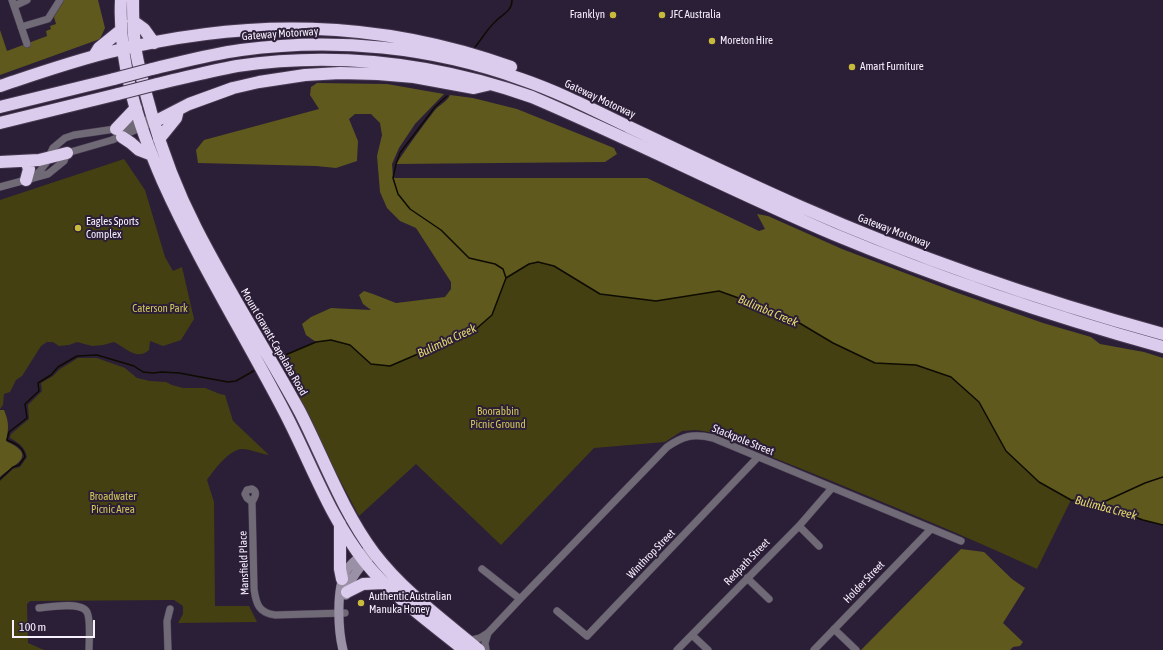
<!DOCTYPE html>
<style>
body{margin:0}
#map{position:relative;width:1163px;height:650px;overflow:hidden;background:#2b1e37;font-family:"Asap Condensed",sans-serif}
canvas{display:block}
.scale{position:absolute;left:12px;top:620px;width:83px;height:18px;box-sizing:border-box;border:2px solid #f7f0fe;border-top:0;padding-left:5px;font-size:12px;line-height:14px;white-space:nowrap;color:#f7f0fe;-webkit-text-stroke:3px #2b1e37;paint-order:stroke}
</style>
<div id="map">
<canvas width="1163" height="650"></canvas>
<div class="scale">100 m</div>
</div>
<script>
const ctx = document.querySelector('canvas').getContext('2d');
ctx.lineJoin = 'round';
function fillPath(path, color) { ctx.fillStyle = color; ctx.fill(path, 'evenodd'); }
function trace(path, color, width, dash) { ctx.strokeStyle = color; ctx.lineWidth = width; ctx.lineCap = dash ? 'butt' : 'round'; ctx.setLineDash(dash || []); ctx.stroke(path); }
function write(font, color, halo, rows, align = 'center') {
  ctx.font = font + ' "Asap Condensed",sans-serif'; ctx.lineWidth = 4; ctx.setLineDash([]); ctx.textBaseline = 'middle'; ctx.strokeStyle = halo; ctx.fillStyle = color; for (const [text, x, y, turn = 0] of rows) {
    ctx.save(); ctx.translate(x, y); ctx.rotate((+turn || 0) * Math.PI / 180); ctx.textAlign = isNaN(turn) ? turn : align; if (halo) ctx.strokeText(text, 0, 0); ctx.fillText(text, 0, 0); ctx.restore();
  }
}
fillPath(new Path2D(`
 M124,159L145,190L165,257L173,271L182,267L194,319L181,340L163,346L150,341L149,350C137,361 126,348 114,342L103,345L92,346L77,342L69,345L59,346L53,342H47L41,346L22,376L16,380L10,392L4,394L3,405L0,409V200Z
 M538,262L554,266L600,294L656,301L719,291L786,315L833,343L875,363L916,365L951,377L979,402L1006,451L1039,482L1071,500L1037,569C930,520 820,476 709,432L696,430L682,431L665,442L594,448L501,545L416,464L359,516L322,446L279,357L316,342L331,340L350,345L371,364L390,366L432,347L492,315L506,278L529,264Z
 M78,358H97L125,368L137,378L150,381L166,382L172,385L183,388H205L220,394L225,395L233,421L269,455C262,454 247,448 241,449C228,451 214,470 207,480L214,502L215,606H249L257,622L178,623L183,614V606L174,600L30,601L27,604L28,643L44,650H0V481L13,469L20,467L27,457C25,447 19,443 10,438L11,434L29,419L28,405L42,391L41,383L53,376L60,369Z`), '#454012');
fillPath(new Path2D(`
 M63,0H98L105,28L100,39L0,75V30L7,51L47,36L46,31L51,29L50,26L56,24L54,17Z
 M317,83L387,84L444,94L415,124L399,148L392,164L393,178H647L759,231L765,229L757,214L768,216L842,249L955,292L1043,323L1091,337L1100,344L1144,352L1163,358V525L1143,520L1099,504L1071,500L1039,482L1006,451L979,402L951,377L916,365L875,363L833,343L786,315L719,291L656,301L600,294L554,266L537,262L529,264L506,278L492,315L476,329L390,366L371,364L350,345L331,340L316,342L306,335L302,324L311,317L331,308L371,310L363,304L359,295L364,291L373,294L396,303L445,297L451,289V282L416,228L400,221L387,208L380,192L377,156L382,135L380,123L371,114H355L349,119L358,141L357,161L336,168L316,166L198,163L196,150L204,140L319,109L310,95L311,87Z
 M450,95L473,98L517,109L614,148L617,154L605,162L396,164C408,146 421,128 435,110C439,105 447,102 450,95Z
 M0,410H4C9,422 9,428 6,441C38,456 16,463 0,477Z
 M961,549L984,552L1012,579L1025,588L1003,623L1023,642L1020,646L1013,647L1010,650H861Z`), '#5f591e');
trace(new Path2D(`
 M475,47C482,39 487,29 495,22C502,14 512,12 512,0
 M447,96L435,107L400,153L396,164L393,178L398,194L410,209L441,230L469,258L495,264L503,269L506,278
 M276,359L316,342L331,340L350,345L371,364L390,366L476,329L492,315L506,278L529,264L538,262L554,266L600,294L656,301L719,291L786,315L833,343L875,363L916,365L951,377L979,402L1006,451L1039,482L1071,500L1099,504L1143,520L1163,525
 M0,479L13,467L19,465L25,457C23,447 17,444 7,440L9,432L27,418L25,404L39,391L38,383L51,375L58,367L77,356L97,355L134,366L143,372L153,373L162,372L179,373L228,382L236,381L257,369
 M1099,504L1145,483L1163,477`), '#0e0b00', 1.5);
const street = new Path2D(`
 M12,0L27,44
 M14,6L27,0
 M21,27L48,19L60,0
 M31,179L40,171L46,163L53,148L65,138L74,135L122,128L152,118
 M0,187L48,174L64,161L67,153L112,140L154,122
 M252,489C258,492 255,497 252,502L247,498L245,494L247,490Z
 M252,502L254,589C256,604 259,613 275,615L345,613
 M799,526L819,546
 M482,569L520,599
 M747,578L769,599
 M39,608C50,607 81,601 87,612C91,620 89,641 89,650
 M557,611L587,636L758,457
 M834,629L856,650
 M692,635L708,650
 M468,641L480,638L488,633L520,599L667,447C683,436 693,433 713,438L961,541
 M168,650L167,621L170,609
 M486,650L485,643L488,633
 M677,650L799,526L832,488
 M814,650L931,529`);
const secondary = new Path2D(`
 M346,595C350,577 361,565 374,553
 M343,650C338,630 336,589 346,571C352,561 362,555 371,548`);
const highway = new Path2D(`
 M121,0C118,64 138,124 163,182C199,262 245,336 285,413C311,463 330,518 365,562C393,597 430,622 464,650
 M133,0C133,15 133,30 135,45C138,68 145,90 151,112C162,151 177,191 196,228C228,291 266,350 300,412C324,459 342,510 374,553C403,591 442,619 479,650
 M133,21L144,29L154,43
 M94,56L99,48L120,31
 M152,69C182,62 211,54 241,50C335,37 432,47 521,79C559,92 594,110 629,127C686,154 742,181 799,206C917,258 1039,300 1163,334
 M157,84C183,78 210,71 237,66C338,51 435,63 532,97C633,140 732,191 833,234C941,279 1051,316 1163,347
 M0,86C36,74 73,61 110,52C247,18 377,19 511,67
 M0,107L114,79
 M154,122L189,104L233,88L259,82L305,75L340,73L378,74L414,77L474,88L491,84
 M0,123L118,94
 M116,129L136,108
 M122,137L131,143L139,150L152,155
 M159,139L176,118L178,110
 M26,161L29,169L26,180
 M0,162L39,160L67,153
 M340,524V569L342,579
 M347,592L363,584L384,583`);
trace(street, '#483b53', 8);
trace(secondary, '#483b53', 10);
trace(highway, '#483b53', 14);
trace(street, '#706a77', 7);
trace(secondary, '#9b91a6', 9);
trace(highway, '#dbcbec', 12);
const highwayBridge = new Path2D(`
 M114,79L152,69
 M118,94L157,84`);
trace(highwayBridge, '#483b53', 14, []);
trace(highwayBridge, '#dbcbec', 12);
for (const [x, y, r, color] of [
 [613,15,4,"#c8bb3b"],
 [662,15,4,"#c8bb3b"],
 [712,41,4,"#c8bb3b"],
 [852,67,4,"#c8bb3b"],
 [78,228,4,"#c8bb3b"],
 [361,603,4,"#c8bb3b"]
]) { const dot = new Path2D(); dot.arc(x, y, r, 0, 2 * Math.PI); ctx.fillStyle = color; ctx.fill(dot); trace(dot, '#2b1e37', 1.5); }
write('11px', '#f7f0fe', '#2b1e37', [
 ["Franklyn",605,15,"right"],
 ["JFC Australia",670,15],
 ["Moreton Hire",720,41],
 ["Amart Furniture",860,67],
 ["Eagles Sports",86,222],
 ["Complex",86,235],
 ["Authentic Australian",369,597],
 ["Manuka Honey",369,610]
], 'left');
write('11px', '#f7f0fe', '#2b1e37', [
 ["Gateway Motorway",280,34,-4],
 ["Gateway Motorway",600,99,25],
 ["Gateway Motorway",894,231,21],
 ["Mount Gravatt-Capalaba Road",274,342,60],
 ["Stackpole Street",743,440,22],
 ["Winthrop Street",651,554,-46],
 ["Redpath Street",747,562,-46],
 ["Mansfield Place",244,563,-92],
 ["Holder Street",864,582,-46]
]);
write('11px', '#d1c65b', '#2b1e37', [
 ["Caterson Park",160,309],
 ["Boorabbin",498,412],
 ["Picnic Ground",498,425],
 ["Broadwater",113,497],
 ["Picnic Area",113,510]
]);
write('italic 12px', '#e5d96f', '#2b1e37', [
 ["Bulimba Creek",768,311,23],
 ["Bulimba Creek",447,341,-25],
 ["Bulimba Creek",1106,508,15]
]);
</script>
